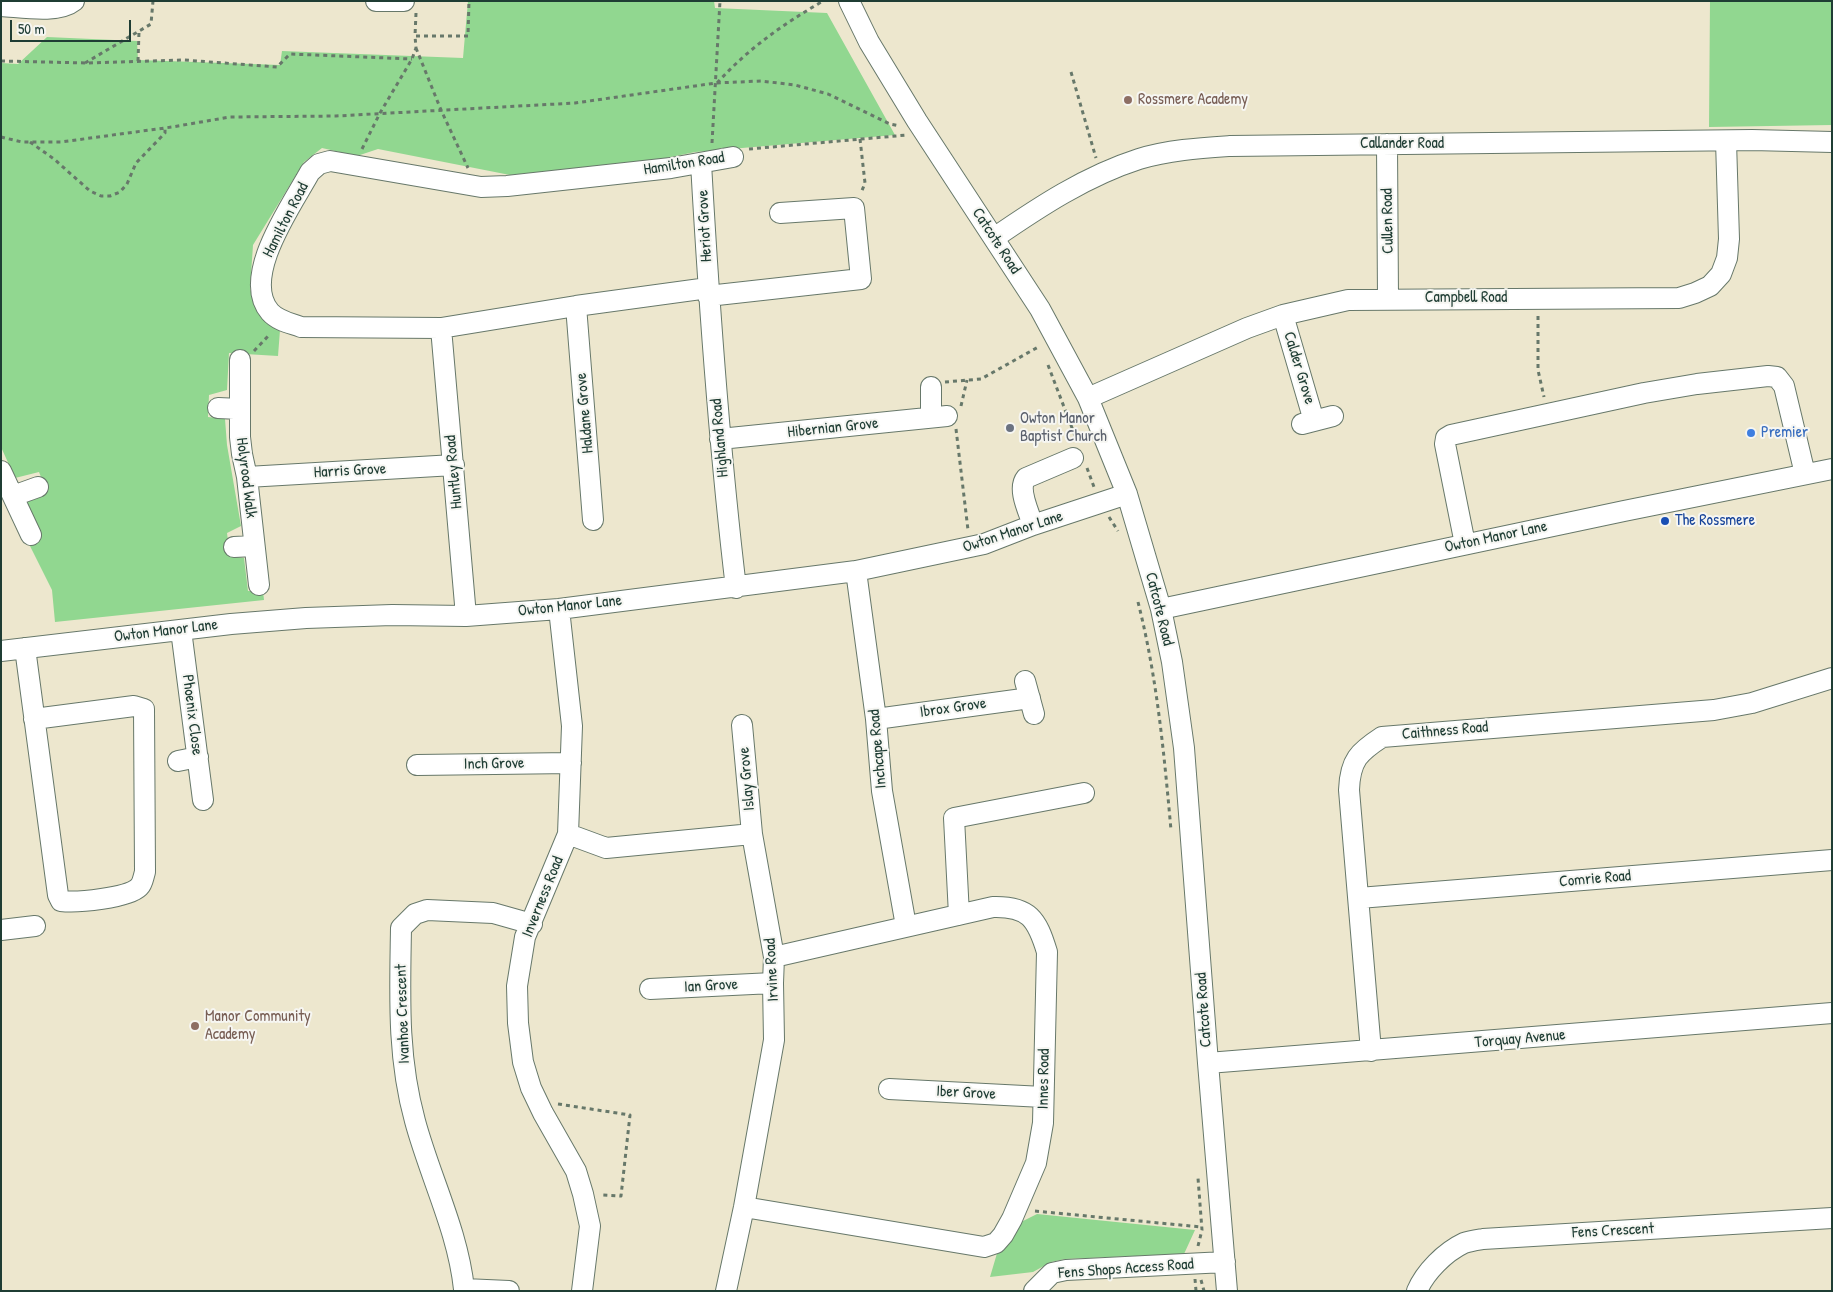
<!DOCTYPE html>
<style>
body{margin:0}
#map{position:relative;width:1833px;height:1292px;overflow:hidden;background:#ede7ce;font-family:"Patrick Hand",sans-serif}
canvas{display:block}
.frame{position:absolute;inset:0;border:2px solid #1f3d34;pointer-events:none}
.scale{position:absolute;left:10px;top:20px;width:121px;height:22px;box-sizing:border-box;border:2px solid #1f3d34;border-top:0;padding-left:6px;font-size:15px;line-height:18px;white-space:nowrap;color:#1f3d34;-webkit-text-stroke:4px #f6f6f2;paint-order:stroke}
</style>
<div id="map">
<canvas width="1833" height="1292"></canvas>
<div class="frame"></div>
<div class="scale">50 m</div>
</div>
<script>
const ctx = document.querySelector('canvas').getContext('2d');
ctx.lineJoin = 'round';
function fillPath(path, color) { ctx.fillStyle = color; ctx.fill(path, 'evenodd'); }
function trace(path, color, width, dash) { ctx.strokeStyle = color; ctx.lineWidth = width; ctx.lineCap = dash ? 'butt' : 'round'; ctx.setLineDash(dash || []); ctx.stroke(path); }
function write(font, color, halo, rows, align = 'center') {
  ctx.font = font + ' "Patrick Hand",sans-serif'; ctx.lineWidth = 4; ctx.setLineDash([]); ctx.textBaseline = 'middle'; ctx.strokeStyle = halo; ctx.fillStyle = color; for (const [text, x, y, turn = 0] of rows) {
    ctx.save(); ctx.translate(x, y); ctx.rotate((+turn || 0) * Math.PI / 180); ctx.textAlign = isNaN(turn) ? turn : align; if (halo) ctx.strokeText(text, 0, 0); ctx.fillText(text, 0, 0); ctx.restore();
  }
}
fillPath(new Path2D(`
 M468,1H714L715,8L827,13L895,135L695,152L652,161L510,175L378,149L357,156L322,148L304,162L253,245L250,289L260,314L280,330L278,356L229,353L227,390L209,395L208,417L225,419L227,445L241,526L227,533L230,556L244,558L248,591H263L264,600L55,622L52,590L28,542L25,498L45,487L39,472L15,478L1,447V63L18,64L47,37L137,41L138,60L280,65L282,51L463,58Z
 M1710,1H1832V125L1709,127Z
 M1037,1214L1195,1230L1184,1254L1065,1259L1051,1262L1033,1272L990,1277L998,1250L1017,1224Z`), '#91d790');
const minor = new Path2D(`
 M376,1H404
 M849,1L869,42L917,121L1040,309L1088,398L1127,494L1161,609L1172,662L1184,748L1208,1063L1227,1291
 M1,6C21,7 58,14 74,1
 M1387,144L1388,299
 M701,163C709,305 719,446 736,588
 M994,238C1039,207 1086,176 1139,159C1168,150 1200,148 1230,146L1752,140L1832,142
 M708,288L576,306L441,328L301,327C290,323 278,321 270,312C240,277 292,205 310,172L319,164L330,161L481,187L507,186L671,168L733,157
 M708,296L861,279L854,208L780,213
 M576,306L593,520
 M1283,315L1314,421
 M441,328L466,616
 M240,360V437L242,454L247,477L259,585
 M931,387V417
 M1088,398L1247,328L1283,315L1348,300L1679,298L1695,293L1710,286L1721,274L1727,258L1729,239L1726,141
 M218,408L240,409
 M1302,424L1333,416
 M720,439L947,416
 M1,471L31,535
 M247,477L454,465
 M13,496L38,487
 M1033,525C1029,512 1017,489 1026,478L1073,458
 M1465,544L1445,444L1446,438L1451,435L1644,393L1697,384L1768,376L1777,377L1784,386L1805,474
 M234,547L254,546
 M856,571L876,719L882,791L906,926
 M559,609L572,726L568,834L525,937L517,986L518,1023L523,1062L531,1088L543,1113L576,1171L583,1194L590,1226L582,1291
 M1161,609L1624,511L1832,469
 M181,630L203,800
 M25,648L58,895L61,901C77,903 128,898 139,887C143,883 143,878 145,872L144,709L134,706L34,719
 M1,651L231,624L306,618L392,615L466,616L559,609L856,571L984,544L1033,525L1127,494
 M1025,681L1034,714
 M876,719L1030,698
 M742,725L752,834
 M178,761L198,757
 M417,765L571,763
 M568,834L606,848L752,834L774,957L773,983L774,1040L744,1207L726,1291
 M1359,898L1832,860
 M959,915L954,818L1084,793
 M1,930L35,926
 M650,989L773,983
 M1371,1051L1349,790C1350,760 1359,752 1382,737L1714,710L1752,703L1832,678
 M1208,1063L1832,1013
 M889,1089L1043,1097
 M744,1207L984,1247L996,1243L1003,1235L1012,1219L1036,1163L1043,1123L1047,952C1037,919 1029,906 993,907L774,957
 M509,1291L464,1289C458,1231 430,1177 415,1121C397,1056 400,994 401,928L415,914L427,910L493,913L532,924
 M1034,1291L1052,1273L1066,1270L1225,1262
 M1417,1291C1425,1272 1445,1252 1464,1243C1470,1241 1477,1240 1483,1239L1832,1218`);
trace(minor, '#67786a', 22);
trace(new Path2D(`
 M416,13L415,36H468L469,1
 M416,48L441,110L468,168
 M1,61L87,63L184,60L277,67L290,54L412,59
 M138,61L139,32
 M85,63L151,24L153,1
 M1071,72L1096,158
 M717,83C749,48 782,25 823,1
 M1,137L22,142H61L172,127L230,117L336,116L575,103L716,83L761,81L795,85L828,94L890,124L900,126
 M860,139L865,183L861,193
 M30,142L54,159L90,191L101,196H110L120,192L127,184L136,163L165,133V128
 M712,143L720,1
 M362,149L380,113L412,59L416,48L415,36
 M749,149L907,135
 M1538,316V370L1544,397
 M254,351L270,334
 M1048,365L1077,441
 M945,382L981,379L1040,346
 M961,406L967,380
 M956,429L968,530
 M1087,468L1094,487
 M1109,517L1118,531
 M1138,602C1157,677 1164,753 1171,830
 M558,1104L630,1115L621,1196L601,1195
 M1035,1211L1201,1227
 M1198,1246L1202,1230L1198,1178
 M1195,1279L1196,1291
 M1201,1280L1204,1291`), '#67786a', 3, [4, 4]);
trace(minor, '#fff', 20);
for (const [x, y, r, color] of [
 [1128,100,5,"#8d6e63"],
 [1010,428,5,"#6b7280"],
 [1751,433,5,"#3f7fe0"],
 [1665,521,5,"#1a4fb4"],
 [195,1026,5,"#8d6e63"]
]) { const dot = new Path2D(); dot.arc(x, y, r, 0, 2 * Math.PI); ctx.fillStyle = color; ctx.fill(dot); trace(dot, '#f6f6f2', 2); }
write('16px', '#785e54', '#f6f6f2', [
 ["Rossmere Academy",1138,100],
 ["Manor Community",205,1017],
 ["Academy",205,1035]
], 'left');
write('16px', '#1f3d34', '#f6f6f2', [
 ["Callander Road",1402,144],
 ["Hamilton Road",684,164,-9],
 ["Hamilton Road",286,220,-63],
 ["Cullen Road",1388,221,-91],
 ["Heriot Grove",705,226,-93],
 ["Catcote Road",996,241,57],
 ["Campbell Road",1466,298],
 ["Calder Grove",1299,368,73],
 ["Haldane Grove",585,413,-95],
 ["Hibernian Grove",833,428,-6],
 ["Highland Road",720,438,-95],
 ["Harris Grove",350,471,-3],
 ["Huntley Road",454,472,-95],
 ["Holyrood Walk",246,478,83],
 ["Owton Manor Lane",1013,532,-18],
 ["Owton Manor Lane",1496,537,-12],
 ["Owton Manor Lane",570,606,-6],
 ["Catcote Road",1159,609,76],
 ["Owton Manor Lane",166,631,-7],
 ["Ibrox Grove",953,708,-8],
 ["Phoenix Close",192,715,83],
 ["Caithness Road",1445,731,-5],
 ["Inchcape Road",878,749,-95],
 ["Inch Grove",494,764,-1],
 ["Islay Grove",747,779,-95],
 ["Comrie Road",1595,879,-5],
 ["Inverness Road",543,897,-68],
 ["Irvine Road",772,970,-93],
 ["Ian Grove",711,986,-3],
 ["Catcote Road",1204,1010,-94],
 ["Ivanhoe Crescent",403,1014,-92],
 ["Torquay Avenue",1520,1039,-5],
 ["Innes Road",1044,1079,-89],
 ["Iber Grove",966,1093,3],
 ["Fens Crescent",1613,1231,-3],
 ["Fens Shops Access Road",1126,1269,-4]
]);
write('16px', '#5b616d', '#f6f6f2', [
 ["Owton Manor",1020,419],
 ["Baptist Church",1020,437]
], 'left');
write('16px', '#366cbe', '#f6f6f2', [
 ["Premier",1761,433]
], 'left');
write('16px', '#164399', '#f6f6f2', [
 ["The Rossmere",1675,521]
], 'left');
</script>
